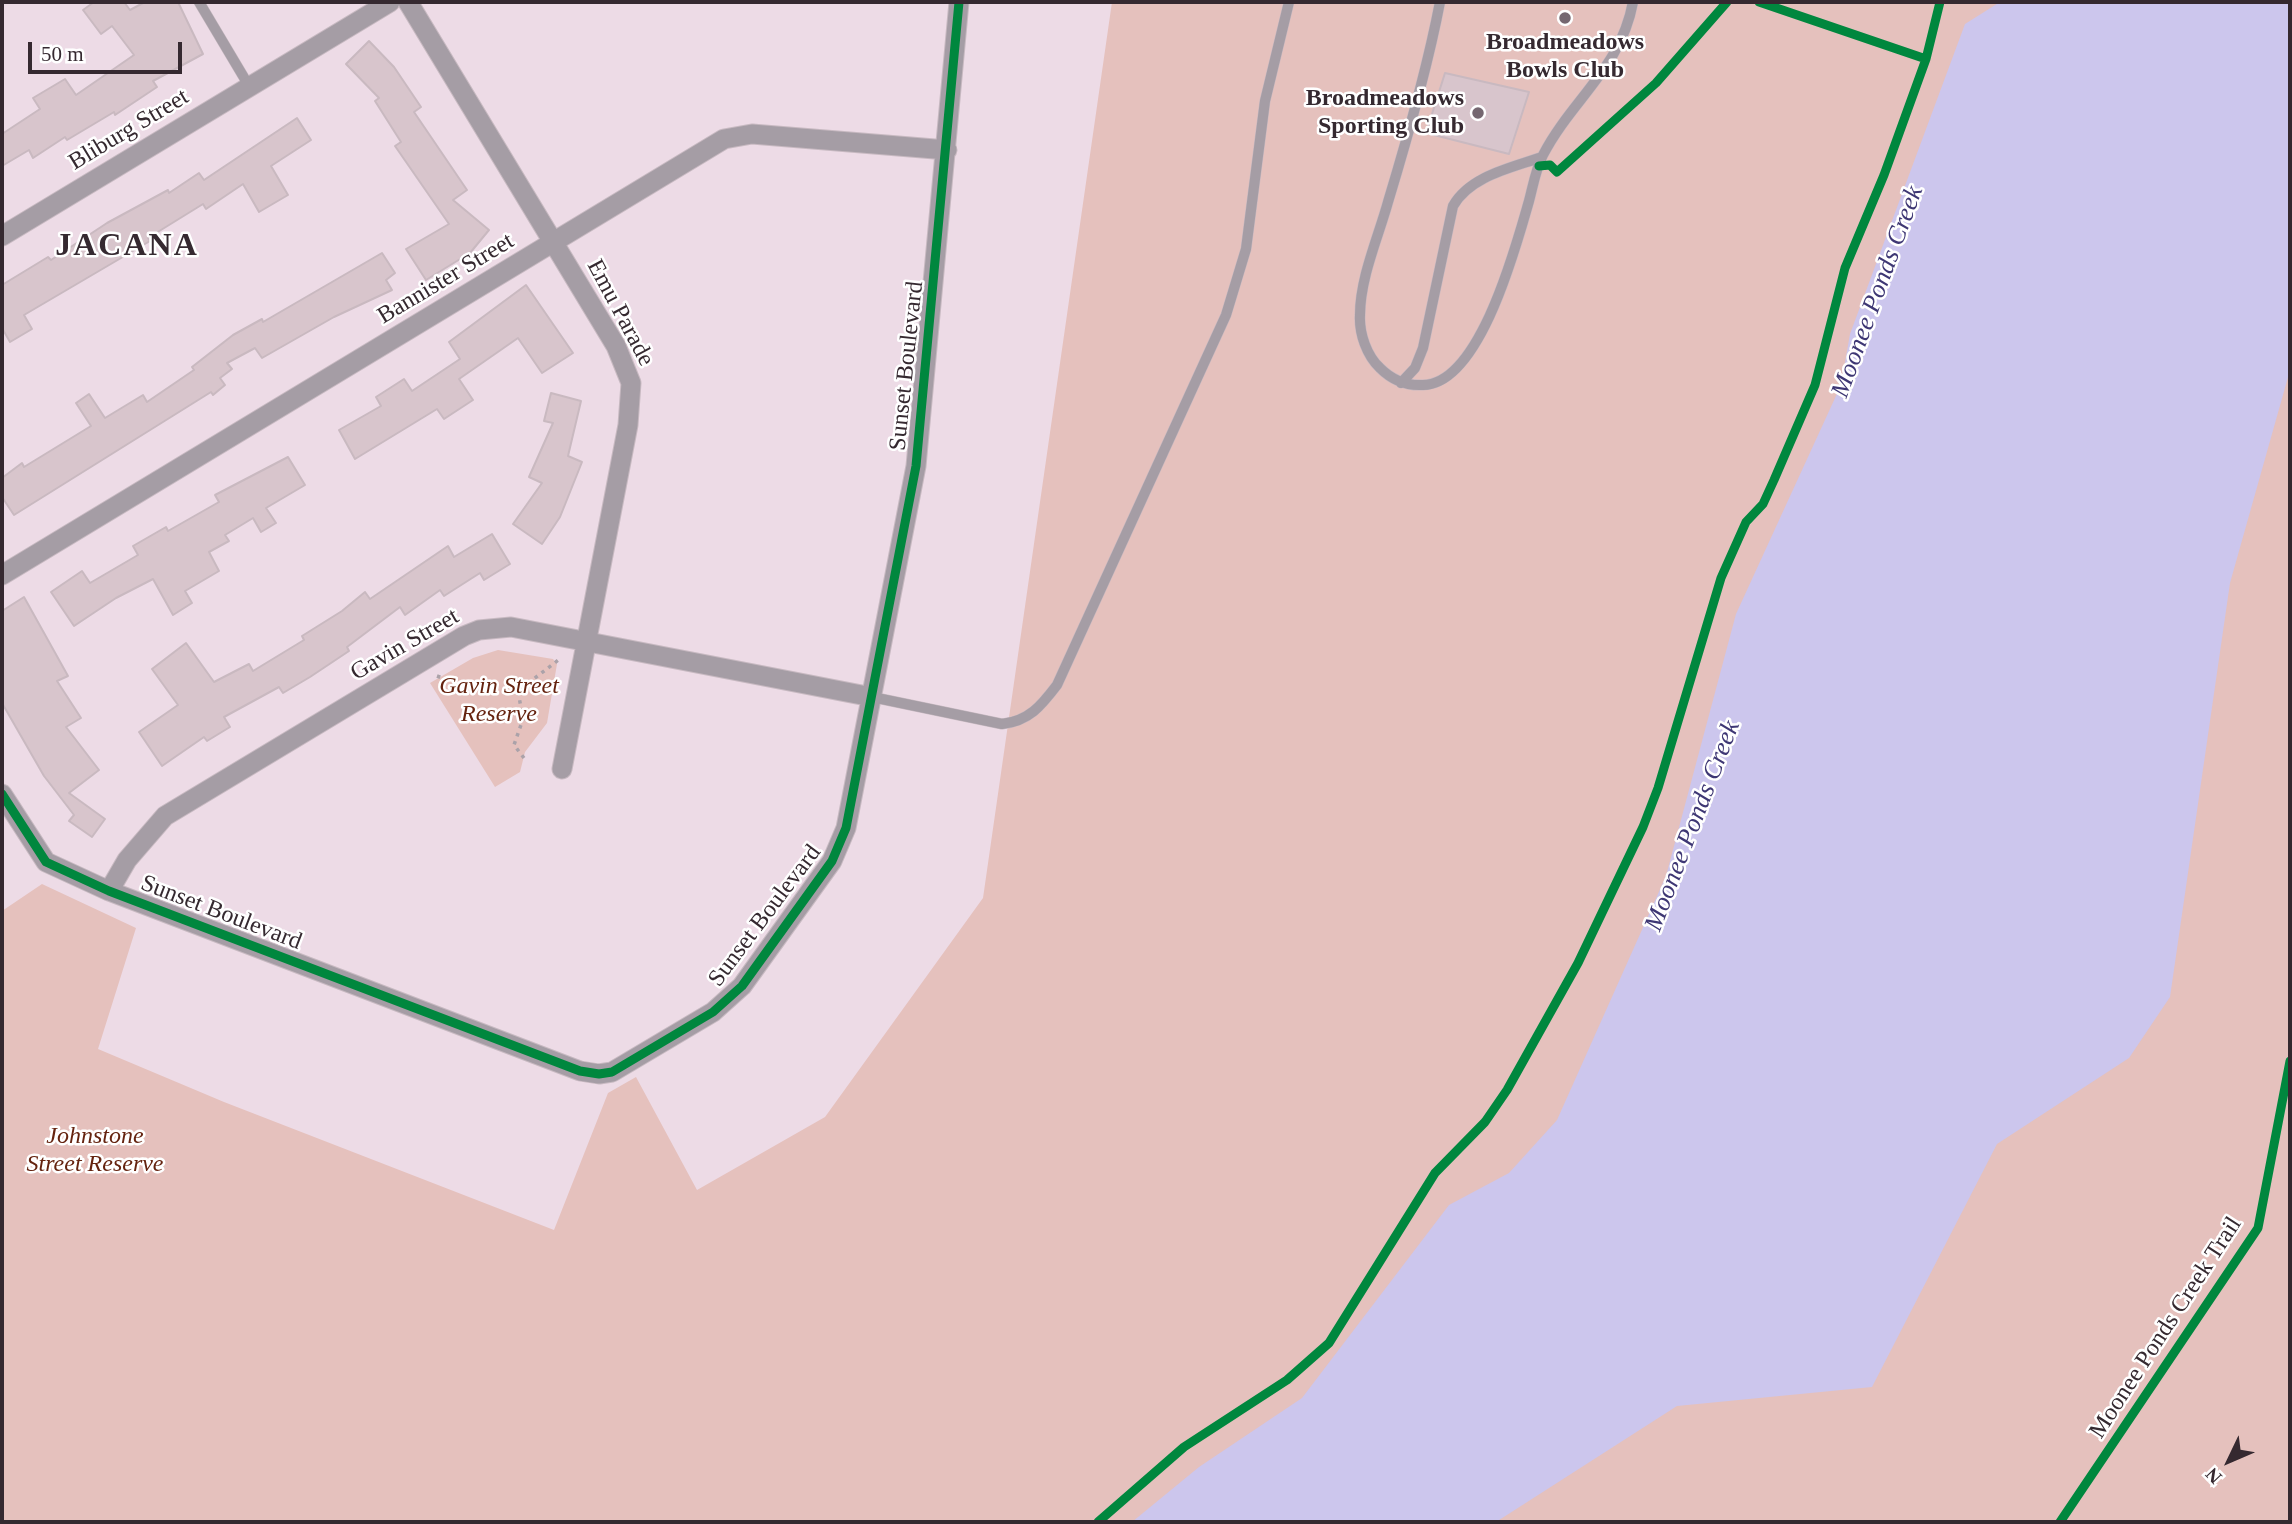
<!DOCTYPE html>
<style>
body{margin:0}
#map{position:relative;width:2292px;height:1524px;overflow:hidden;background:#eddbe6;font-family:Georgia,serif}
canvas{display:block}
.frame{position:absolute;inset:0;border:4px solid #352930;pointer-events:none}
.north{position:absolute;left:2194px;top:1426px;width:70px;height:70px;-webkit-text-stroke:5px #fff;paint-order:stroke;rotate:226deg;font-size:19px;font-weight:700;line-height:28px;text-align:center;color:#352930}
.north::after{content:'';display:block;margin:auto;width:24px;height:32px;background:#352930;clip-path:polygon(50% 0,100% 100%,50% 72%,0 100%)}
.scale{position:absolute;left:28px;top:42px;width:154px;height:32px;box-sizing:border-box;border:4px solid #352930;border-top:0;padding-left:9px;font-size:21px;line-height:24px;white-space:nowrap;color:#352930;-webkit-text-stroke:5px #fff;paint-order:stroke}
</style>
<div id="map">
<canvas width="2292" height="1524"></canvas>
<div class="frame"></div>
<div class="north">N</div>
<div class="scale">50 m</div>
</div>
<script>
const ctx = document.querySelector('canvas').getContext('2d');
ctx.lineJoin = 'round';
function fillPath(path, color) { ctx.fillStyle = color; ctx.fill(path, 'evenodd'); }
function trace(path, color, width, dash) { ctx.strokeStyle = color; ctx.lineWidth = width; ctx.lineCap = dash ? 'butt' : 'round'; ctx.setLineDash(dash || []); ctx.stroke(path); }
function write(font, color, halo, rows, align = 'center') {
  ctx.font = font + ' Georgia,serif'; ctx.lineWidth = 5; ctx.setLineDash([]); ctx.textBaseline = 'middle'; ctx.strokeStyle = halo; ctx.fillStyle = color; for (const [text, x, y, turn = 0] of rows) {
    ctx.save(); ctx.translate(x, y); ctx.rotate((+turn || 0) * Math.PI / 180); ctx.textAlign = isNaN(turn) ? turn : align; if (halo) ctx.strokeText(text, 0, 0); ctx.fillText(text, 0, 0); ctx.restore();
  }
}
fillPath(new Path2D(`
 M1112,2H2290V1522H2V911L42,884L136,928L98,1049L224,1102L554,1230L608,1093L636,1077L697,1190L825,1117L983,898Z
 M498,650L553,659L557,664L547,723L525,752L520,772L495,787L430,683L473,658Z`), '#e5c1bd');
fillPath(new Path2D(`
 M2000,2H2290V370L2230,583L2170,997L2129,1058L1997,1144L1872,1387L1677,1406L1496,1522H1132L1199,1467L1302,1398L1449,1205L1509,1173L1557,1120L1666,876L1736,614L1841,385L1850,334L1965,24Z`), '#ccc6ed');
const building = new Path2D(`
 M94,2H124L130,10L145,2H178L203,54L153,81L157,87L115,115L114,112L67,140L65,137L33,158L29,150L2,166V134L40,109L33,98L65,79L76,95L134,55L112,26L101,34L83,10Z
 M369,41L394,67L421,107L414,112L467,190L453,200L489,230L470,253L426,280L406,249L449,224L395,146L401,142L375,101L379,98L346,64Z
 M1445,73L1529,92L1509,154L1426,133Z
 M297,118L311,140L271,166L288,195L259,212L243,184L206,209L203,204L148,238L150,241L24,315L32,329L10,342L2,328V285L48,257L51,260L107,223L168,190L169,193L199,173L204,180Z
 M382,253L395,273L386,280L392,290L334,317L262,358L255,348L227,363L232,369L220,378L225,385L213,395L211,392L14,515L2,497V478L22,463L24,467L91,426L76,403L89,394L105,418L143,395L147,402L194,370L192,367L233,335L262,319L263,322Z
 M526,285L573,353L542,373L518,338L459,379L473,400L444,419L437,409L355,459L339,430L381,406L376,397L404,379L412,391L460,359L449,342Z
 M551,393L581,401L568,456L582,462L560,517L542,544L513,524L542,483L529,477L553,423L544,421Z
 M288,457L305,485L266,508L276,523L261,532L253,518L225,535L229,541L209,552L219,571L185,591L192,603L173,615L153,579L116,598L74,626L51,592L82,571L90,583L138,555L133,546L166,527L168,531L219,502L215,495Z
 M492,534L510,564L484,580L480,573L444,596L440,590L405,615L400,607L347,647L349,651L310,677L283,693L279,687L224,717L230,727L207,741L204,737L162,766L139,732L178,705L152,669L186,643L214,682L249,664L253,671L304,640L302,636L342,611L365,592L370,599L448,546L454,557Z
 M24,597L68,676L57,681L81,718L66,727L99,770L69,793L105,819L92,837L69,821L74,815L44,776L2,703V611Z`);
fillPath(building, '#d8c5cc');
trace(building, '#c9b9c0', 2);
const service = new Path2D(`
 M199,2L249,86
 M1440,2C1427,70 1408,136 1388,202C1378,238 1360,278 1360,315C1359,334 1367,356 1380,368C1392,380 1406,386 1423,385C1480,384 1516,246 1529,201C1533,186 1536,168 1543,155C1572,99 1621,68 1633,2
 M1401,383L1415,368L1423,348L1453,206C1470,176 1511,168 1542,157
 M872,697L1002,724C1029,721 1041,706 1057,685L1226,315L1246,249L1265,101L1289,2`);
const minor = new Path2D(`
 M408,2L616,346L631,383L628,425L562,769
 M2,236L390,2
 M2,575L724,139L752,134L947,150
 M2,794L46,862L109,891L580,1071L599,1074L612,1072L713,1012L742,986L832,861L846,828L916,466L959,2
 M109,891L127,860L165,816L464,636L479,630L511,627L872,697`);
trace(service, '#c7b9c1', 11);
trace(minor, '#c7b9c1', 21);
trace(new Path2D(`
 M437,676L463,686
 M524,758L514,745L523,719L518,691L561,658`), '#aba2a9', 3.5, [3.5, 5]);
trace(service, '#a59da5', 10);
trace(minor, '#a59da5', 19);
trace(new Path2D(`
 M1759,2L1926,59
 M1539,166L1550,165L1557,172L1656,83L1727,2
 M2,794L46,862L109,891L580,1071L599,1074L612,1072L713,1012L742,986L832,861L846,828L916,466L959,2
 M1098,1522L1184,1447L1287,1380L1329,1343L1435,1173L1485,1122L1507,1090L1578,963L1643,827L1658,788L1721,578L1746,522L1763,504L1774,480L1815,385L1845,268L1884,175L1926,59L1940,2
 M2060,1522L2258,1228L2290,1061`), '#00873e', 9);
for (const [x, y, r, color] of [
 [1565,18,7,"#756770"],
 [1478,113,7,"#756770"]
]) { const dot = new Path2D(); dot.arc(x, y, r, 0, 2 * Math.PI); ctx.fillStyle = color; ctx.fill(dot); trace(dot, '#fff', 2.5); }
write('bold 24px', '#352930', '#fff', [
 ["Broadmeadows",1565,43],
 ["Bowls Club",1565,71],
 ["Broadmeadows",1464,99,"right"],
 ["Sporting Club",1464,127,"right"]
]);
write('24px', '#352930', '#fff', [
 ["Bliburg Street",129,130,-31],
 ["Bannister Street",446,279,-31],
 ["Emu Parade",620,313,62],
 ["Sunset Boulevard",907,366,-84],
 ["Gavin Street",405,645,-30],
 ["Sunset Boulevard",221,913,21],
 ["Sunset Boulevard",765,916,-53],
 ["Moonee Ponds Creek Trail",2166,1328,-57]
]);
write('italic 24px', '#65230f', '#fff', [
 ["Gavin Street",499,687],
 ["Reserve",499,715],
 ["Johnstone",95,1137],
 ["Street Reserve",95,1165]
]);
write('italic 26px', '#3e3774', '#fff', [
 ["Moonee Ponds Creek",1878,292,-70],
 ["Moonee Ponds Creek",1693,826,-69]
]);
ctx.letterSpacing = '2px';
write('bold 32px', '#352930', '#fff', [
 ["JACANA",127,247]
]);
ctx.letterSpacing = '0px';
</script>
